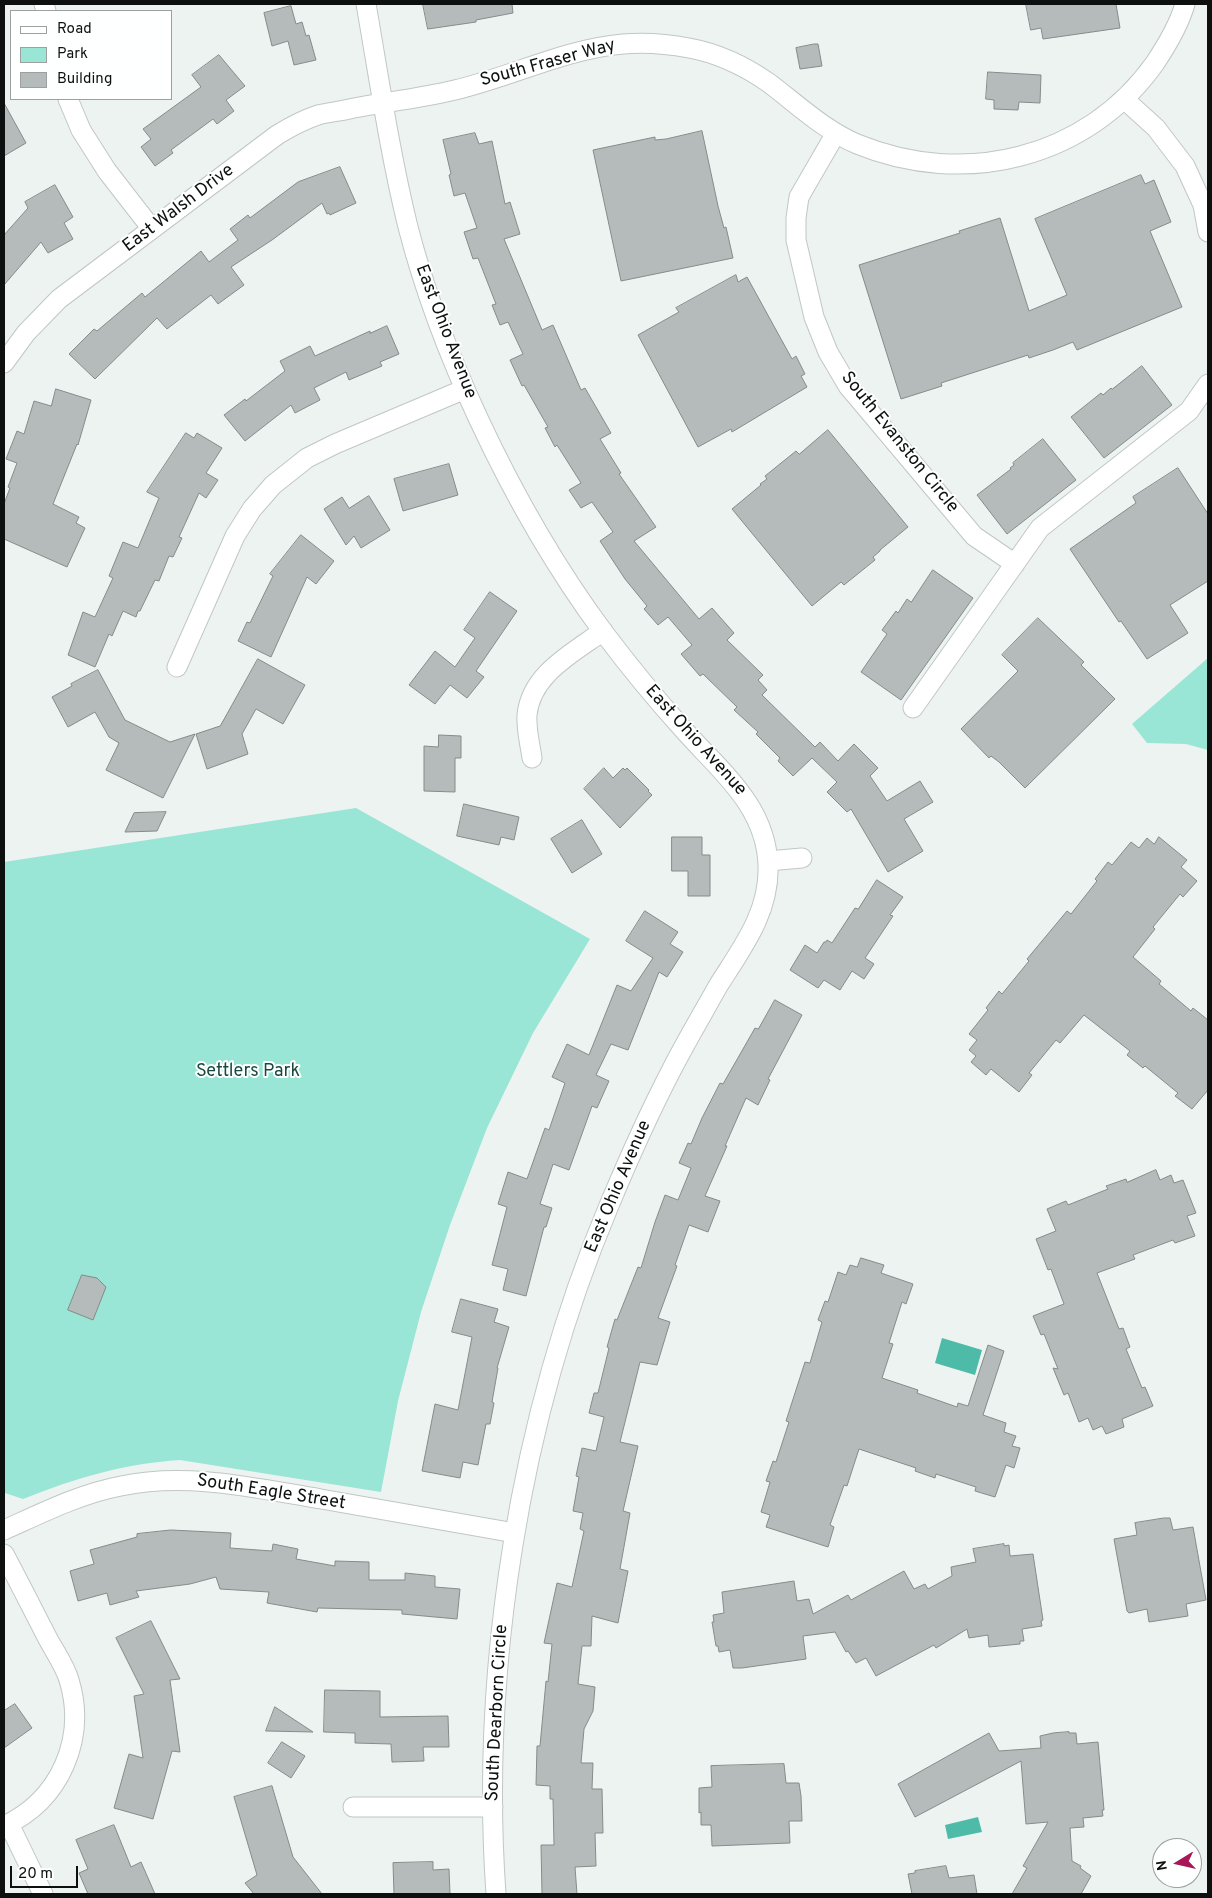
<!DOCTYPE html>
<style>
body{margin:0}
#map{position:relative;width:1212px;height:1898px;overflow:hidden;background:#edf3f1;font-family:Overpass,sans-serif}
canvas{display:block}
.frame{position:absolute;inset:0;border:5px solid #0e100f;pointer-events:none}
.legend{position:absolute;left:10px;top:10px;width:162px;height:90px;box-sizing:border-box;background:#feffff;border:1px solid #9e9f9f;margin:0;padding:6px 9px;list-style:none;font-size:15px;color:#0e100f}
.legend li{display:flex;align-items:center;gap:10px;height:25px}
.legend b{width:25px;border:1px solid #9e9f9f}
.north{position:absolute;left:1152px;top:1838px;width:50px;height:50px;box-sizing:border-box;background:#feffff;border:1px solid #9e9f9f;border-radius:50%;rotate:261deg;font-size:14px;font-weight:700;line-height:20px;text-align:center;color:#0e100f}
.north::after{content:'';display:block;margin:auto;width:18px;height:22px;background:#a71859;clip-path:polygon(50% 0,100% 100%,50% 72%,0 100%)}
.scale{position:absolute;left:10px;top:1866px;width:68px;height:22px;box-sizing:border-box;border:2px solid #0e100f;border-top:0;padding-left:6px;font-size:15px;line-height:18px;white-space:nowrap;color:#0e100f;-webkit-text-stroke:4px #feffff;paint-order:stroke}
</style>
<div id="map">
<canvas width="1212" height="1898"></canvas>
<div class="frame"></div>
<ul class="legend">
<li><b style="height:6px;background:#fff"></b>Road</li>
<li><b style="height:14px;background:#99e5d6"></b>Park</li>
<li><b style="height:14px;background:#b5bbba"></b>Building</li>
</ul>
<div class="north">N</div>
<div class="scale">20 m</div>
</div>
<script>
const ctx = document.querySelector('canvas').getContext('2d');
ctx.lineJoin = 'round';
function fillPath(path, color) { ctx.fillStyle = color; ctx.fill(path, 'evenodd'); }
function trace(path, color, width, dash) { ctx.strokeStyle = color; ctx.lineWidth = width; ctx.lineCap = dash ? 'butt' : 'round'; ctx.setLineDash(dash || []); ctx.stroke(path); }
function write(font, color, halo, rows, align = 'center') {
  ctx.font = font + ' Overpass,sans-serif'; ctx.lineWidth = 4; ctx.setLineDash([]); ctx.textBaseline = 'middle'; ctx.strokeStyle = halo; ctx.fillStyle = color; for (const [text, x, y, turn = 0] of rows) {
    ctx.save(); ctx.translate(x, y); ctx.rotate((+turn || 0) * Math.PI / 180); ctx.textAlign = isNaN(turn) ? turn : align; if (halo) ctx.strokeText(text, 0, 0); ctx.fillText(text, 0, 0); ctx.restore();
  }
}
fillPath(new Path2D(`
 M1208,658V750L1186,744L1147,743L1132,724Z
 M356,808L590,939L533,1033L487,1128L450,1225L421,1312L398,1401L381,1492L180,1460C122,1464 76,1478 23,1499L5,1493L4,862Z`), '#99e5d6');
fillPath(new Path2D(`
 M942,1338L982,1350L975,1375L935,1363Z
 M978,1817L982,1832L948,1839L945,1825Z`), '#4ebba9');
const building = new Path2D(`
 M423,4H512L513,13L476,20V22L428,29Z
 M1026,4H1116L1120,28L1043,39L1041,28L1031,30Z
 M291,6L296,24L302,22L306,36L309,35L316,60L294,65L288,41L272,46L264,13Z
 M814,44H818L822,66L800,69L796,48Z
 M219,55L245,86L226,100L234,111L217,124L213,119L171,150L173,153L155,166L141,147L151,139L143,129L201,87L192,75Z
 M988,72L1041,75L1040,103L1019,102L1018,110L994,109V100L986,99Z
 M4,103L26,143L4,156Z
 M702,131L718,206L724,228L726,227L733,258L621,281L593,150L655,137V140L666,139Z
 M475,133L479,144L492,141L505,204L510,202L520,234L504,239L542,330L553,325L581,390L585,388L611,433L600,439L621,473L619,474L656,527L634,541L699,619L712,608L734,633L727,640L763,675L758,680L767,690L762,695L815,747L820,742L838,761L854,744L878,768L870,776L887,801L920,781L933,802L904,819L923,851L888,872L851,809L847,812L827,792L837,782L812,758L793,776L778,761L780,758L756,734L758,732L734,710L737,707L703,674L700,676L681,654L692,645L668,617L658,625L644,609L647,606L625,579L600,541L613,532L592,502L581,508L569,490L581,483L557,445L555,447L545,428L548,427L524,385L522,386L510,360L523,354L508,322L500,325L492,305L496,304L478,258L473,259L464,232L477,228L465,193L454,196L449,175L451,174L443,140Z
 M340,167L356,203L330,215L329,213L327,214L322,203L272,240L231,267L244,285L218,304L211,295L167,329L157,318L95,379L69,354L94,329L97,331L142,293L145,297L201,251L209,262L238,240L230,229L248,215L250,218L298,182Z
 M1141,175L1145,184L1154,180L1171,222L1150,231L1182,307L1077,350L1073,342L1053,350L1029,358L1028,355L941,383L942,386L901,399L859,265L960,233L959,231L1000,218L1029,311L1067,295L1035,219Z
 M55,185L73,217L64,223L73,239L48,253L41,242L4,285V235L28,208L25,202Z
 M736,275L738,282L747,277L792,359L796,356L805,374L801,376L807,387L732,432L731,429L698,447L638,335L679,312L676,308Z
 M387,326L399,354L380,362L382,366L349,380L346,372L314,388L320,400L295,413L291,405L245,441L224,415L245,399L246,401L285,371L280,361L310,346L315,356L370,331V333Z
 M1142,366L1172,405L1104,458L1071,417L1101,393L1103,395L1111,388L1112,389Z
 M56,389L91,400L78,445L77,444L53,504L79,517L76,523L85,528L67,567L4,539V504L10,488L8,487L17,463L6,459L17,431L24,434L34,401L51,406Z
 M828,430L908,527L880,550V551L873,557L875,560L844,585L841,582L812,606L732,509L761,485L760,484L767,479L765,476L796,451L799,454Z
 M186,433L194,438L197,433L222,448L206,473L218,480L206,498L199,493L179,537L182,538L173,557L169,556L159,581L155,580L140,611H138L136,617L123,611L112,636L109,634L95,667L68,655L83,612L95,617L113,578L109,576L123,542L138,548L159,498L147,492Z
 M1043,439L1076,480L1007,534L977,495L1011,469L1010,468L1014,465L1013,463Z
 M449,464L458,495L403,511L394,479Z
 M1178,468L1208,514V581L1170,605L1188,633L1147,659L1121,621L1119,622L1070,549L1136,503L1133,497Z
 M369,496L390,530L361,548L354,536L346,545L324,509L342,497L349,508Z
 M301,535L334,561L316,584L307,577L271,657L238,641L247,622L250,623L273,576L270,574Z
 M933,570L973,598L901,700L861,672L887,634L882,630L896,611L898,613L907,599L911,602Z
 M490,592L517,611L476,671L484,677L467,698L450,685L435,704L409,685L435,651L455,667L475,638L464,630Z
 M1038,618L1084,662L1081,665L1115,699L1025,788L999,762L991,756L989,758L961,729L1018,671L1002,655Z
 M258,659L305,685L283,724L256,709L242,734L248,754L207,769L196,734L220,726Z
 M98,670L125,720L170,742L195,734L163,798L106,770L119,743L109,737L95,712L68,727L52,697L72,686L71,684Z
 M439,735L461,736V758H455V792L424,791V746L438,747Z
 M604,768L613,778L623,768L625,770L627,768L649,790L648,791L652,795L620,828L584,789Z
 M464,804L519,817L514,840L501,837L499,845L457,836Z
 M166,812L157,831L125,832L134,813Z
 M582,820L602,854L572,873L551,839Z
 M672,837H702V855H710V896H688V871H672Z
 M1159,837L1187,860L1181,867L1197,881L1183,897L1180,894L1153,927L1155,929L1133,957L1161,981L1159,984L1191,1011L1193,1008L1208,1020V1090L1192,1109L1175,1096L1178,1093L1145,1066L1143,1068L1127,1055L1130,1051L1084,1015L1060,1043L1056,1040L1029,1073L1032,1075L1019,1092L991,1069L986,1075L971,1062L976,1056L969,1050L977,1040L969,1034L988,1010L986,1008L999,991L1002,994L1029,961L1027,959L1067,911L1071,914L1097,881L1095,879L1108,862L1112,865L1131,842L1139,848L1147,838L1154,844Z
 M877,880L903,897L890,915L893,916L865,958L874,964L864,979L852,971L840,990L824,980L818,988L790,970L805,945L817,953L824,942H826L827,940L832,943L855,908L858,909Z
 M645,911L678,932L670,944L683,952L667,977L659,972L628,1050L611,1044L596,1075L609,1081L597,1108L592,1106L569,1170L553,1164L540,1204L552,1208L546,1227H544L526,1296L503,1290L508,1269L492,1265L507,1207L498,1204L508,1172L527,1179L545,1128L549,1130L565,1083L552,1077L567,1044L589,1055L617,985L631,991L653,958L626,941Z
 M775,1000L802,1015L768,1079L770,1080L758,1105L746,1098L725,1146H727L705,1196L720,1201L708,1232L689,1225L675,1265L677,1266L658,1318L670,1322L657,1365L640,1362L620,1442L638,1446L623,1511L630,1513L620,1569L628,1571L618,1623L592,1616L591,1646H582L578,1684L595,1687L593,1711L584,1729L581,1763H593L592,1789H602L603,1833H595L596,1866L575,1867L577,1894H542L541,1845H554L553,1799H550V1786L536,1785L537,1746H540L546,1681L548,1682L552,1644L544,1643L557,1583L572,1587L584,1531L580,1529L583,1513L573,1511L579,1477L576,1476L582,1448L596,1451L604,1417L589,1413L594,1393H598L609,1348L607,1347L615,1319L617,1320L638,1267L641,1268L655,1222L665,1195L678,1200L691,1168L679,1163L688,1143L691,1144L702,1118L720,1083L723,1084L755,1028L758,1029Z
 M1156,1170L1160,1180L1171,1175L1174,1183L1183,1180L1196,1213L1187,1216L1195,1236L1175,1243L1173,1240L1133,1255L1135,1259L1097,1273L1119,1329L1123,1328L1130,1347L1126,1349L1142,1388L1145,1387L1153,1406L1122,1419L1124,1427L1106,1434L1102,1426L1093,1430L1088,1418L1079,1422L1068,1393L1064,1395L1053,1368L1058,1369L1044,1334L1041,1335L1033,1316L1064,1304L1051,1269L1048,1270L1036,1239L1056,1231L1047,1209L1066,1201L1068,1205L1108,1189L1106,1186L1126,1179L1127,1182Z
 M861,1258L884,1265L881,1273L913,1284L906,1304L902,1302L889,1343L893,1344L882,1378L918,1390L917,1393L957,1407L958,1403L968,1406L988,1345L1004,1351L983,1415L1006,1423L1004,1432L1016,1436L1012,1446L1020,1448L1014,1468L1006,1465L995,1497L975,1491L976,1487L936,1474L935,1478L915,1471L916,1468L859,1449L847,1486L844,1485L830,1525L834,1527L828,1547L766,1527L770,1515L761,1512L770,1482L766,1481L773,1461L776,1462L789,1422L786,1421L805,1362L810,1363L822,1322L818,1320L825,1301L828,1302L838,1272L846,1275L850,1265L857,1267Z
 M82,1275L97,1278L106,1287L93,1320L68,1310Z
 M461,1299L498,1309L494,1322L509,1327L497,1368H498L492,1402L494,1403L490,1424H486L478,1465L463,1462L460,1478L422,1471L435,1404L458,1410L472,1337L452,1332Z
 M1164,1518H1170L1173,1530L1193,1527L1206,1600L1186,1604L1188,1616L1149,1622L1147,1609L1129,1613L1127,1611L1114,1539L1137,1535L1135,1523Z
 M171,1530L231,1533L230,1548L272,1551L273,1544L298,1549L296,1559L335,1566V1561L369,1562V1580H405V1573L435,1576V1587L460,1589L457,1619L402,1614V1610L318,1608L317,1612L267,1603L269,1592L220,1589L216,1577L190,1584L136,1591L139,1597L110,1605L107,1593L78,1601L70,1571L94,1564L90,1550L137,1537V1534Z
 M1004,1544V1546L1009,1545L1010,1556L1033,1554L1043,1620L1041,1621L1042,1626L1022,1629L1024,1641H1020V1644L989,1647L988,1635L969,1638L967,1629L936,1648L934,1645L876,1676L866,1658L856,1663L848,1651L846,1652L835,1632L803,1636L806,1659L742,1668H733L730,1650L719,1652L718,1646H716L712,1622H714L713,1615L724,1613L722,1592L794,1581L797,1601L809,1599L813,1614L848,1595L851,1600L904,1571L914,1589L925,1584L928,1589L952,1576L951,1567L976,1562L973,1549Z
 M151,1621L180,1679L170,1680L180,1752L172,1751L153,1819L114,1808L129,1754L143,1758L134,1696L144,1694L116,1638Z
 M325,1690L380,1691V1717L448,1716L449,1747H423L424,1761L392,1762L391,1744L355,1743V1733L324,1732Z
 M15,1704L32,1728L4,1748V1711Z
 M275,1707L313,1732L266,1731Z
 M1069,1732V1733H1076L1077,1744L1098,1742L1104,1810H1102L1103,1816L1083,1818L1084,1827L1070,1828L1072,1861L1081,1866L1080,1868L1091,1876L1081,1894H1012L1027,1868L1023,1866L1048,1822L1026,1824L1021,1761L915,1817L898,1784L989,1733L999,1751L1041,1748L1040,1736L1053,1733Z
 M282,1742L305,1756L291,1778L268,1763Z
 M784,1764L786,1783H799L801,1796L802,1821H789L790,1843L712,1846L711,1825H701V1812L699,1813V1788L712,1787L711,1766Z
 M272,1786L293,1857L322,1894H254L245,1883L257,1875L234,1797Z
 M114,1825L131,1867L141,1862L155,1894H88L79,1873L88,1869L76,1840Z
 M433,1862V1870L449,1869L450,1894H394L393,1863Z
 M946,1866L949,1878L974,1875L977,1894H912L908,1874L915,1873V1871Z`);
fillPath(building, '#b5bbba');
trace(building, '#858b89', 1);
const street = new Path2D(`
 M44,4L46,11
 M366,4C379,78 390,154 408,227C425,293 450,358 479,420C514,495 555,567 604,633C629,666 655,698 683,729C719,770 766,805 768,865C770,912 742,948 718,986C703,1013 687,1040 673,1067C649,1113 628,1160 608,1208C520,1417 480,1668 496,1894
 M68,99L81,130L107,171L152,229
 M1124,99L1156,128L1185,166L1203,205L1208,232
 M836,133L803,190L799,197L796,218V240L814,317L828,352L848,386L974,536L1015,564
 M4,363L26,333L59,299L277,135C290,127 303,120 318,115C330,112 342,111 354,108C387,102 422,98 455,90C511,77 565,49 623,44C645,42 668,44 689,48C717,53 746,67 769,83C798,105 824,130 857,144C964,188 1087,159 1155,63C1167,45 1179,25 1185,4
 M177,667L235,536L252,509L273,485L307,458L335,444L465,389
 M913,708L1040,528L1189,411L1208,384
 M532,758C530,744 526,729 527,715C531,674 573,653 603,631
 M768,861L802,858
 M4,1530C42,1513 79,1494 121,1486C188,1472 254,1488 321,1499C386,1510 450,1522 515,1533
 M4,1554C19,1582 33,1610 48,1639C55,1652 65,1666 69,1680C87,1739 60,1800 4,1826
 M353,1807H493
 M9,1824L43,1894`);
trace(street, '#c0c7c5', 21);
trace(street, '#fff', 19);
write('18px', '#0e100f', '#feffff', [
 ["South Fraser Way",548,64,-15],
 ["East Walsh Drive",179,209,-37],
 ["East Ohio Avenue",445,332,69],
 ["South Evanston Circle",899,443,51],
 ["East Ohio Avenue",695,741,48],
 ["East Ohio Avenue",619,1187,-67],
 ["South Eagle Street",271,1493,9],
 ["South Dearborn Circle",498,1713,-87]
]);
write('18px', '#194840', '#feffff', [
 ["Settlers Park",248,1072]
]);
</script>
